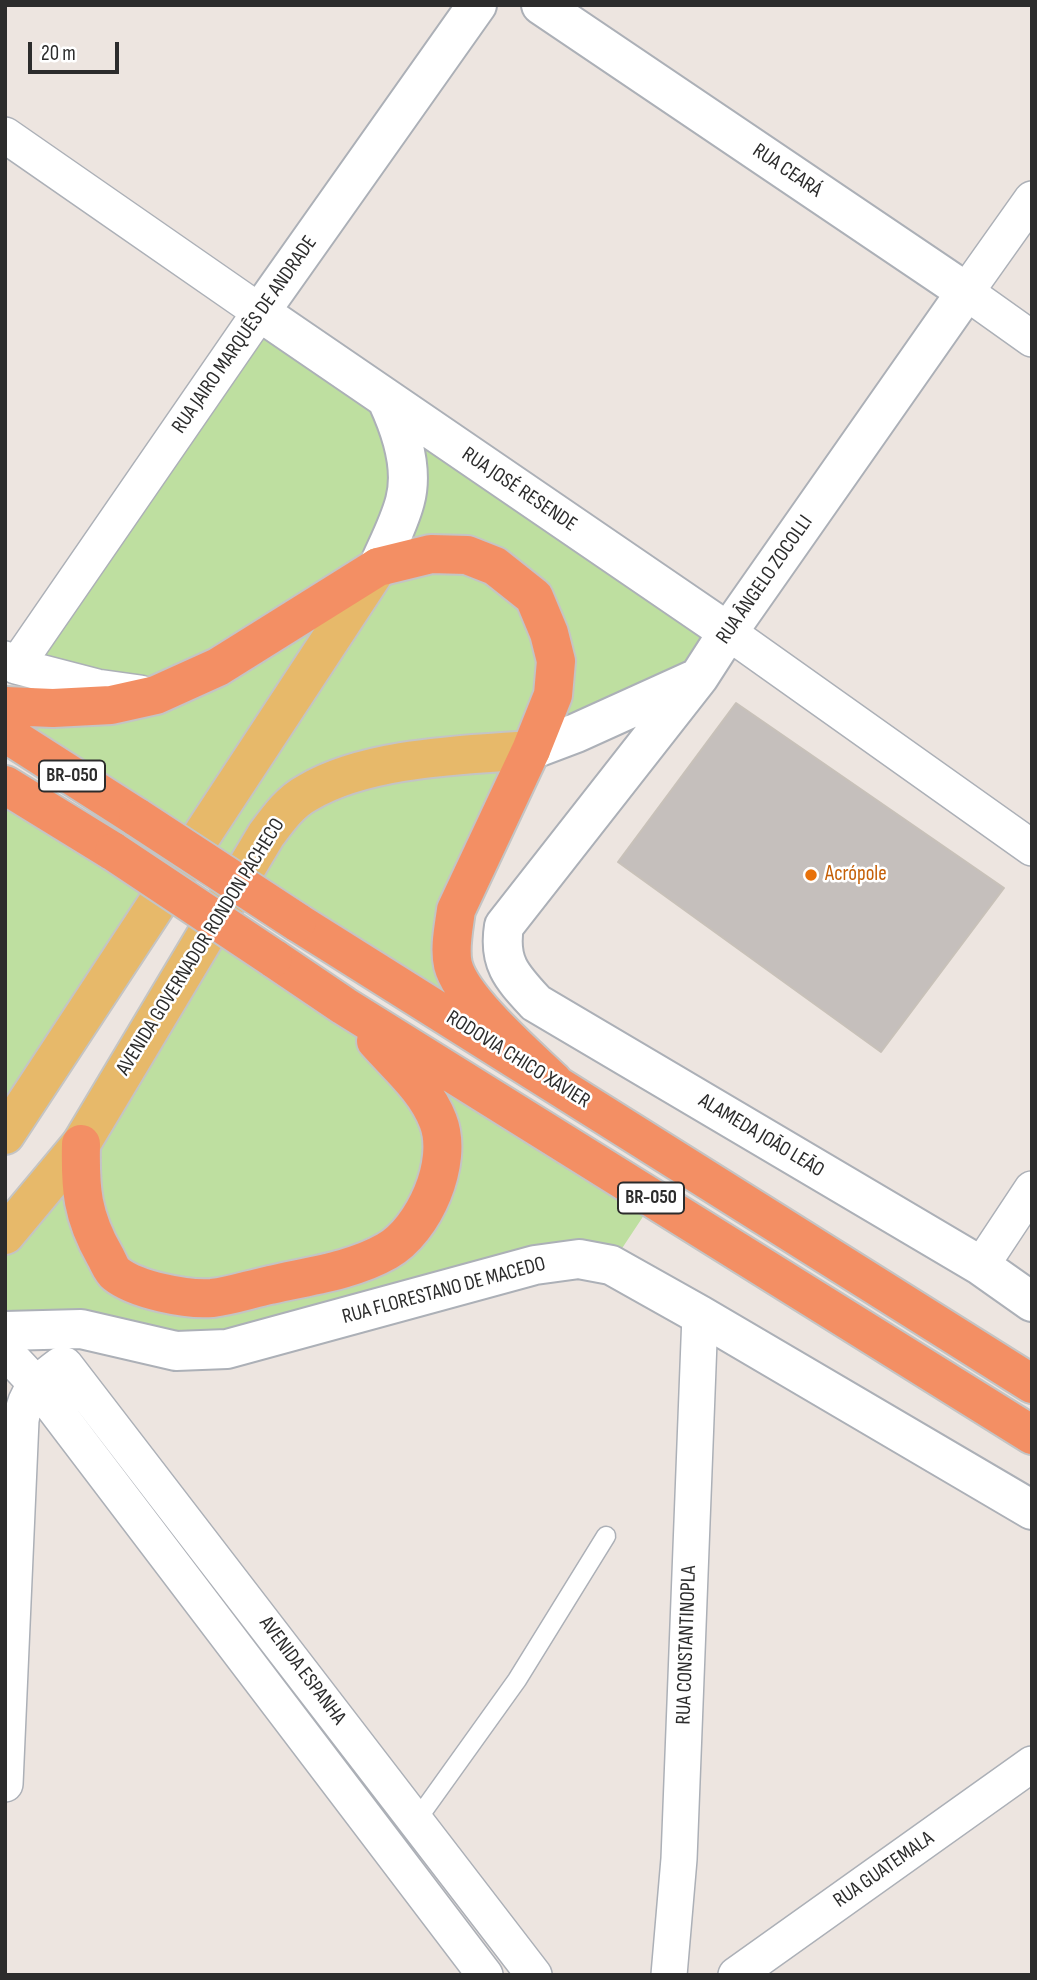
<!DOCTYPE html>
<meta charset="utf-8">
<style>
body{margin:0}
#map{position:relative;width:1037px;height:1980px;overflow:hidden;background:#ede5e0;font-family:"Sofia Sans Condensed",sans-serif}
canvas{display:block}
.frame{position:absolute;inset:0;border:7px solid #2c2c2c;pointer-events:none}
.scale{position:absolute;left:28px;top:42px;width:91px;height:32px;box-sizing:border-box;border:4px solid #2c2c2c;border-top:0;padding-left:9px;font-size:21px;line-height:24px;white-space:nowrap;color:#2c2c2c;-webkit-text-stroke:5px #fff;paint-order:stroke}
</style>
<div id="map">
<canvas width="1037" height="1980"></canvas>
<div class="frame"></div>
<div class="scale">20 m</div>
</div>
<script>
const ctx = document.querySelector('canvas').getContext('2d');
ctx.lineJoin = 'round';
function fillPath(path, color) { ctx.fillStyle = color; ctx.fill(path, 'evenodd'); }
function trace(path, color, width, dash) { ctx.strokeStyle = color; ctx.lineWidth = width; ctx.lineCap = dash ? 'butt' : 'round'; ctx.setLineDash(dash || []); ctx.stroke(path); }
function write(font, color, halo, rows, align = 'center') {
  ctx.font = font + ' "Sofia Sans Condensed",sans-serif'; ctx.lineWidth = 5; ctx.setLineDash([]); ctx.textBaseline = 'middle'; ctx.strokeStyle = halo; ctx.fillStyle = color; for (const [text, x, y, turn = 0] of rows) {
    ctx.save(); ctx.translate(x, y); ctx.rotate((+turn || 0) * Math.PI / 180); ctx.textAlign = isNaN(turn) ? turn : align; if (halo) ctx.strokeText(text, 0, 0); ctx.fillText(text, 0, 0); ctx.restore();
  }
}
fillPath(new Path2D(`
 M260,312L727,632L699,677L531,750L456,910L488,1018L186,850L5,733L53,708L16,666Z
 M5,785L170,889L5,1135Z
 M216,919L654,1200L611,1265L227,1349L5,1331V1235Z`), '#bedfa0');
const building = new Path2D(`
 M736,703L1004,888L881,1052L618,862Z`);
fillPath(building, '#c5bfbc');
trace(building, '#c8c1b9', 2);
const lane = new Path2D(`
 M416,1821L517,1680L606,1536`);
const street = new Path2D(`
 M5,135L260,312L16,666
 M1032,199L966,292L1032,339
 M728,632L1032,848
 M5,659L16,666L97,687L140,693
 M981,1266L1032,1189
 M5,1351L35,1383L485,1975
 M5,1784L21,1420C26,1390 37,1382 60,1365H65L534,1975
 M669,1975L679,1859L700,1315
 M736,1975L1032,1764`);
const secondary = new Path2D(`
 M477,5L260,312L728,632
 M541,5L966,292L728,632L699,677L504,926C498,963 512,977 536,1003L981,1266L1032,1302
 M378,567C387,546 399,524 405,501C414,468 401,430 387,400
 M531,750L576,733L693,680
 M5,1331L81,1329L176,1351L227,1349L535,1265L579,1259L611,1265L700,1315L1032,1510`);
const primary = new Path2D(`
 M5,1135L378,567
 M5,1235L81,1144L266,835C278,819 290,802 307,793C367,757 463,755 531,750`);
const highway = new Path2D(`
 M5,706L53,708L111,705L156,695L218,667L378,567L431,554L467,555L495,566L534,597L549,633L556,661L553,695L531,750L456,910C454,926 449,948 453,965C462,1000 526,1055 553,1081
 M5,733L138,818
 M5,785L114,852
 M297,922L1032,1384
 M273,958L344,1006L1032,1435
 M81,1144C80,1189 82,1216 105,1256C108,1261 111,1270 116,1274C136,1290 187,1300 212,1298C231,1296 251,1289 270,1285C308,1276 352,1271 387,1251C424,1230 454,1162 438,1121C426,1089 398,1066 376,1041`);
trace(lane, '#acb0b7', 21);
trace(street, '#acb0b7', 38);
trace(secondary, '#acb0b7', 42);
trace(primary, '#c4c4c4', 42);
trace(highway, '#c4c4c4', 42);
trace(lane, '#fff', 18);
trace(street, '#fff', 35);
trace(secondary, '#fff', 38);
trace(primary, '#e7b96a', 38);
trace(highway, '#f38f64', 38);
const highwayBridge = new Path2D(`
 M138,818L297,922
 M114,852L273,958`);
trace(highwayBridge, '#c4c4c4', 42, []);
trace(highwayBridge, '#f38f64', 38);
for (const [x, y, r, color] of [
 [811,875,7,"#e8710a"]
]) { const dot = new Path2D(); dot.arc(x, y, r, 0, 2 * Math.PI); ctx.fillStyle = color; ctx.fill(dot); trace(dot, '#fff', 2.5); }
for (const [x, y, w] of [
 [72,776,66],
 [651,1198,66]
]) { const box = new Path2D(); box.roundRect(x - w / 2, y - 15.5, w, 31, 5); ctx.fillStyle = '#fff'; ctx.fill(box); trace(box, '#2c2c2c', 2); }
write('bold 19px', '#2c2c2c', null, [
 ["BR-050",72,776],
 ["BR-050",651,1198]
]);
write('21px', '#2c2c2c', '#fff', [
 ["RUA CEARÁ",787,171,34],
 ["RUA JAIRO MARQUÊS DE ANDRADE",245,335,-55],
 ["RUA JOSÉ RESENDE",519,490,34],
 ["RUA ÂNGELO ZOCOLLI",765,580,-55],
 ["AVENIDA GOVERNADOR RONDON PACHECO",201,947,-58],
 ["RODOVIA CHICO XAVIER",518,1060,32],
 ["ALAMEDA JOÃO LEÃO",761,1136,31],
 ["RUA FLORESTANO DE MACEDO",444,1291,-15],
 ["RUA CONSTANTINOPLA",687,1645,-88],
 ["AVENIDA ESPANHA",302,1671,53],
 ["RUA GUATEMALA",884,1870,-35]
]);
write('21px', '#c56008', '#fff', [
 ["Acrópole",825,875]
], 'left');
</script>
